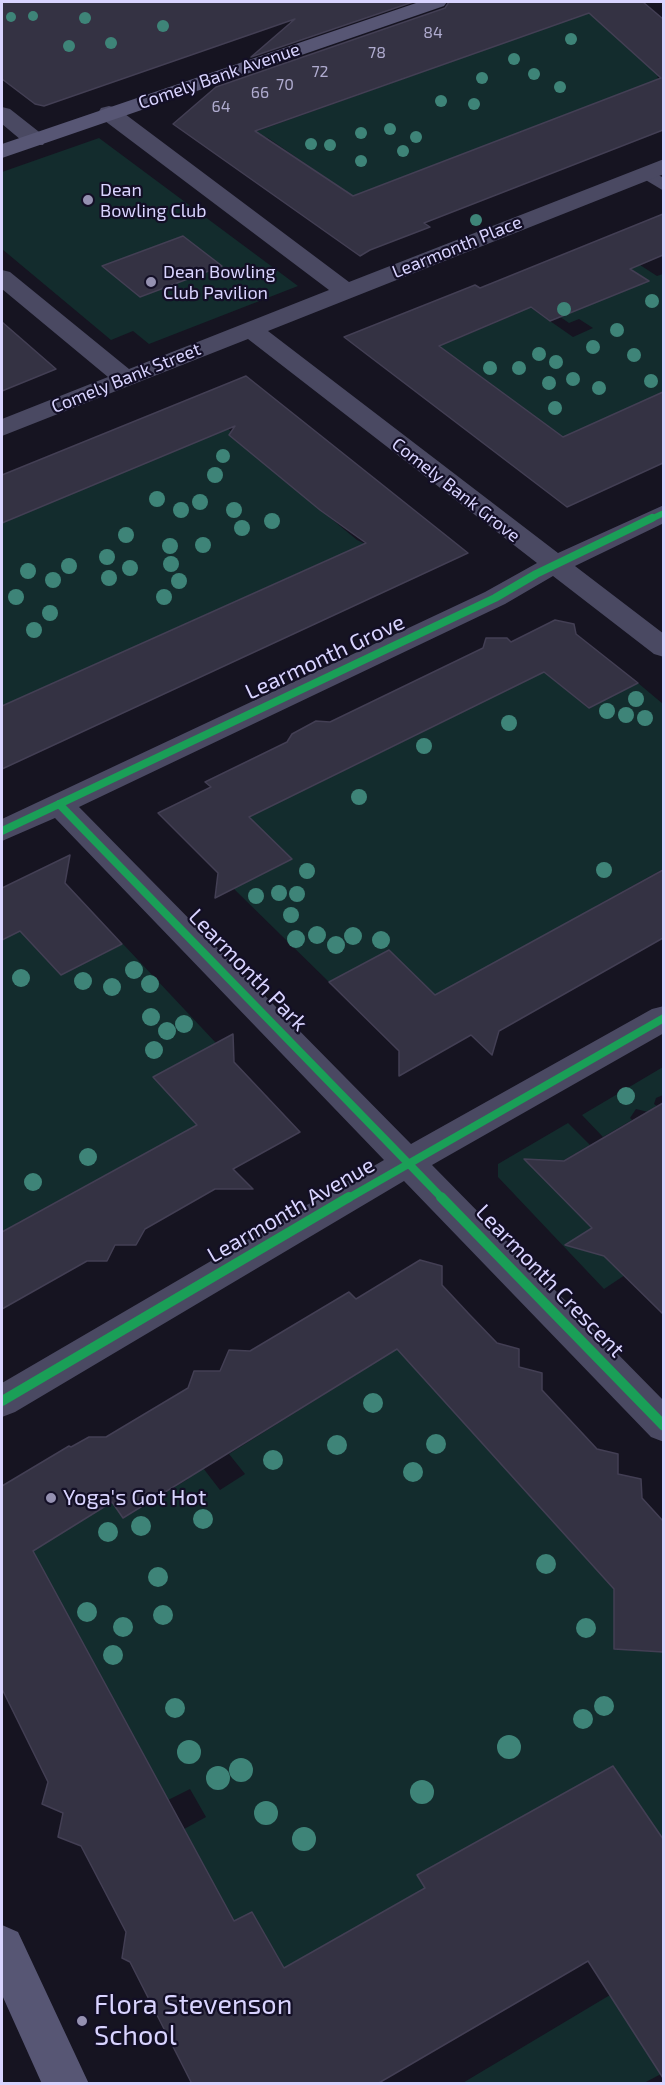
<!DOCTYPE html>
<style>
body{margin:0}
#map{position:relative;width:665px;height:2085px;overflow:hidden;background:#161421;font-family:"Exo 2",sans-serif}
canvas{display:block}
.frame{position:absolute;inset:0;border:3px solid #d9d4ff;pointer-events:none}
</style>
<div id="map">
<canvas width="665" height="2085"></canvas>
<div class="frame"></div>
</div>
<script>
const ctx = document.querySelector('canvas').getContext('2d');
ctx.lineJoin = 'round';
function fillPath(path, color) { ctx.fillStyle = color; ctx.fill(path, 'evenodd'); }
function trace(path, color, width, dash) { ctx.strokeStyle = color; ctx.lineWidth = width; ctx.lineCap = dash ? 'butt' : 'round'; ctx.setLineDash(dash || []); ctx.stroke(path); }
function write(font, color, halo, rows, align = 'center') {
  ctx.font = font + ' "Exo 2",sans-serif'; ctx.lineWidth = 4.5; ctx.setLineDash([]); ctx.textBaseline = 'middle'; ctx.strokeStyle = halo; ctx.fillStyle = color; for (const [text, x, y, turn = 0] of rows) {
    ctx.save(); ctx.translate(x, y); ctx.rotate((+turn || 0) * Math.PI / 180); ctx.textAlign = isNaN(turn) ? turn : align; if (halo) ctx.strokeText(text, 0, 0); ctx.fillText(text, 0, 0); ctx.restore();
  }
}
fillPath(new Path2D(`
 M548,2H583L642,54L658,75L663,74L657,77L663,84V118L639,104L538,139L524,130L515,134L516,151L499,140L364,204L268,138L252,133L562,22L557,7Z
 M99,138L298,286L149,344L133,331L111,340L2,249V172Z
 M640,265L657,276L663,274V392L654,397L663,406L634,419L663,439V455L644,464L574,445L433,343L452,341L516,314L480,288L494,282L573,337L593,328L579,319L569,323L543,305L562,297L580,309L648,280L631,269Z
 M224,425L271,469L357,540L370,546L334,557L2,706V523L208,437Z
 M566,661L553,679L589,708L638,683L663,704V869L596,906L605,930L585,913L410,1009L329,982L233,888L223,829L286,773L305,790Z
 M4,912L61,975L123,944L216,1043L153,1077L223,1111L142,1155L147,1186L127,1163L17,1223L21,1256L2,1232V940L7,937L2,930V914Z
 M663,1067V1095L656,1098L654,1104L657,1106L648,1112L636,1109L630,1118L632,1120L603,1137L582,1115Z
 M568,1123L590,1145L559,1163L549,1160L543,1163L592,1228L583,1234L625,1275L604,1289L498,1177V1164Z
 M399,1347L627,1551L614,1592V1649L663,1652V1839L613,1766L417,1875L425,1888L284,1968L252,1912L234,1921L148,1849L206,1817L190,1789L168,1800L7,1582L2,1569L112,1502L124,1518L188,1479L167,1451L183,1442L220,1490L245,1474L229,1454L325,1394L318,1358L341,1384Z
 M610,1995L661,2074L644,2083L461,2084Z`), '#132c2d');
const building = new Path2D(`
 M2,2H413L251,57L295,19L44,106L35,104L2,79Z
 M449,2H643L663,19V130L424,223L430,227L370,250L360,256L173,124L216,87L445,8ZM589,13L661,78L353,196L255,131Z
 M663,214V255L630,269L649,281L550,321L531,307L439,346L563,437L663,392V463L567,507L344,337L475,285L480,288Z
 M183,236L222,266L140,297L102,266Z
 M2,322L56,369L2,391Z
 M246,376L468,553L2,769V706L366,543L320,510L229,435L235,426L2,523V475Z
 M555,620L574,624L576,634L638,683L589,708L544,672L249,817L292,859L215,898L218,873L158,813L211,787L205,782L287,742L292,734L316,721L330,722L483,648L486,638H507L511,642Z
 M70,855L65,883L122,944L61,975L20,931L2,940V888Z
 M663,870V938L499,1031L492,1055L471,1035L399,1076V1051L329,982L389,950L435,995Z
 M233,1034L234,1062L300,1132L233,1169L253,1189H215L145,1229L136,1245H115L107,1261H87L2,1309V1232L197,1125L153,1077Z
 M663,1103V1314L604,1256L565,1245L592,1228L524,1159L564,1161Z
 M420,1260L442,1266V1285L469,1314L497,1343L519,1349V1367L542,1373V1390L597,1449L618,1454V1474L641,1479L642,1498L663,1521V1652L614,1649V1589L397,1349L123,1518L112,1502L33,1551L234,1921L252,1912L284,1968L425,1888L417,1875L613,1766L663,1839V2078L588,1961L377,2084H192L130,1962L122,1958L126,1932L81,1846L58,1837L63,1813L42,1804L48,1782L2,1689V1486L69,1446L71,1447L89,1437H106L188,1388L194,1371H220L229,1350L250,1351L349,1292L356,1299Z`);
fillPath(building, '#343243');
trace(building, '#433f54', 1.5);
fillPath(new Path2D(`
 M645,168L664,178V191L639,176L637,173L639,170Z`), '#4a4962');
fillPath(new Path2D(`
 M109,106L117,108L349,282L664,159V174L268,331L558,553L664,505V523L575,566L664,634V657L654,654L553,576L505,604L79,807L411,1144L652,1009L664,1006V1033L432,1165L664,1401V1442L651,1437L404,1181L15,1412L2,1417V1383L384,1160L55,818L2,841V819L485,592L537,563L248,339L2,436V419L108,377L2,289V270L10,272L129,369L329,290L101,118L98,113L101,108Z
 M2,107L10,109L43,135L46,140L43,145H27L2,124Z`), '#4a4962');
fillPath(new Path2D(`
 M419,2H447L444,6L2,158V144Z
 M2,1925L18,1932L89,2084H42L2,1995Z`), '#575674');
trace(new Path2D(`
 M649,520L664,513`), '#1a9f57', 6);
trace(new Path2D(`
 M59,804L443,1199
 M2,831L495,598L536,574L652,518
 M347,1199L664,1018`), '#1a9f57', 8);
trace(new Path2D(`
 M441,1197L664,1426
 M2,1401L349,1197`), '#1a9f57', 10);
ctx.fillStyle = '#3e8478';
for (const [x, y, r] of [
 [33,16,5],
 [11,17,5],
 [85,18,6],
 [163,26,6],
 [571,39,6],
 [111,43,6],
 [69,46,6],
 [514,59,6],
 [534,74,6],
 [482,78,6],
 [560,87,6],
 [441,101,6],
 [474,104,6],
 [390,129,6],
 [361,133,6],
 [416,137,6],
 [311,144,6],
 [330,145,6],
 [403,151,6],
 [361,161,6],
 [476,220,6],
 [652,301,7],
 [564,309,7],
 [617,330,7],
 [593,347,7],
 [539,354,7],
 [634,355,7],
 [556,362,7],
 [490,368,7],
 [519,368,7],
 [573,379,7],
 [651,381,7],
 [549,383,7],
 [599,388,7],
 [555,408,7],
 [223,456,7],
 [215,475,8],
 [157,499,8],
 [200,502,8],
 [181,510,8],
 [234,510,8],
 [272,521,8],
 [242,528,8],
 [126,535,8],
 [203,545,8],
 [170,546,8],
 [107,557,8],
 [171,564,8],
 [69,566,8],
 [130,568,8],
 [28,571,8],
 [109,578,8],
 [53,580,8],
 [179,581,8],
 [16,597,8],
 [164,597,8],
 [50,613,8],
 [34,630,8],
 [636,699,8],
 [607,711,8],
 [626,715,8],
 [645,718,8],
 [509,723,8],
 [424,746,8],
 [359,797,8],
 [604,870,8],
 [307,871,8],
 [279,893,8],
 [297,894,8],
 [256,896,8],
 [291,915,8],
 [317,935,9],
 [353,936,9],
 [296,939,9],
 [381,940,9],
 [336,945,9],
 [134,970,9],
 [21,978,9],
 [83,981,9],
 [150,984,9],
 [112,987,9],
 [151,1017,9],
 [184,1024,9],
 [167,1031,9],
 [154,1050,9],
 [626,1096,9],
 [88,1157,9],
 [33,1182,9],
 [373,1403,10],
 [436,1444,10],
 [337,1445,10],
 [273,1460,10],
 [413,1472,10],
 [203,1519,10],
 [141,1526,10],
 [108,1532,10],
 [546,1564,10],
 [158,1577,10],
 [87,1612,10],
 [163,1615,10],
 [123,1627,10],
 [586,1628,10],
 [113,1655,10],
 [604,1706,10],
 [175,1708,10],
 [583,1719,10],
 [509,1747,12],
 [189,1752,12],
 [241,1770,12],
 [218,1778,12],
 [422,1792,12],
 [266,1813,12],
 [304,1839,12]
]) { ctx.beginPath(); ctx.arc(x, y, r, 0, 2 * Math.PI); ctx.fill(); }
for (const [x, y, r, color] of [
 [88,200,6,"#9591b1"],
 [151,282,6,"#9591b1"],
 [51,1498,6,"#9591b1"],
 [82,2021,6,"#9591b1"]
]) { const dot = new Path2D(); dot.arc(x, y, r, 0, 2 * Math.PI); ctx.fillStyle = color; ctx.fill(dot); trace(dot, '#130f26', 2); }
write('16px', '#b0acd0', null, [
 ["84",433,33],
 ["78",377,53],
 ["72",320,72],
 ["70",285,85],
 ["66",260,93],
 ["64",221,107]
]);
write('18px', '#d9d4ff', '#130f26', [
 ["Comely Bank Avenue",219,76,-19],
 ["Learmonth Place",457,247,-22],
 ["Comely Bank Street",126,378,-22],
 ["Comely Bank Grove",456,490,38]
]);
write('18px', '#d9d4ff', '#130f26', [
 ["Dean",100,190],
 ["Bowling Club",100,211],
 ["Dean Bowling",163,272],
 ["Club Pavilion",163,293]
], 'left');
write('22px', '#d9d4ff', '#130f26', [
 ["Learmonth Grove",325,657,-25],
 ["Learmonth Park",248,970,46],
 ["Learmonth Avenue",291,1210,-30],
 ["Learmonth Crescent",550,1281,46]
]);
write('22px', '#d9d4ff', '#130f26', [
 ["Yoga's Got Hot",63,1498]
], 'left');
write('27px', '#d9d4ff', '#130f26', [
 ["Flora Stevenson",94,2005],
 ["School",94,2036]
], 'left');
</script>
